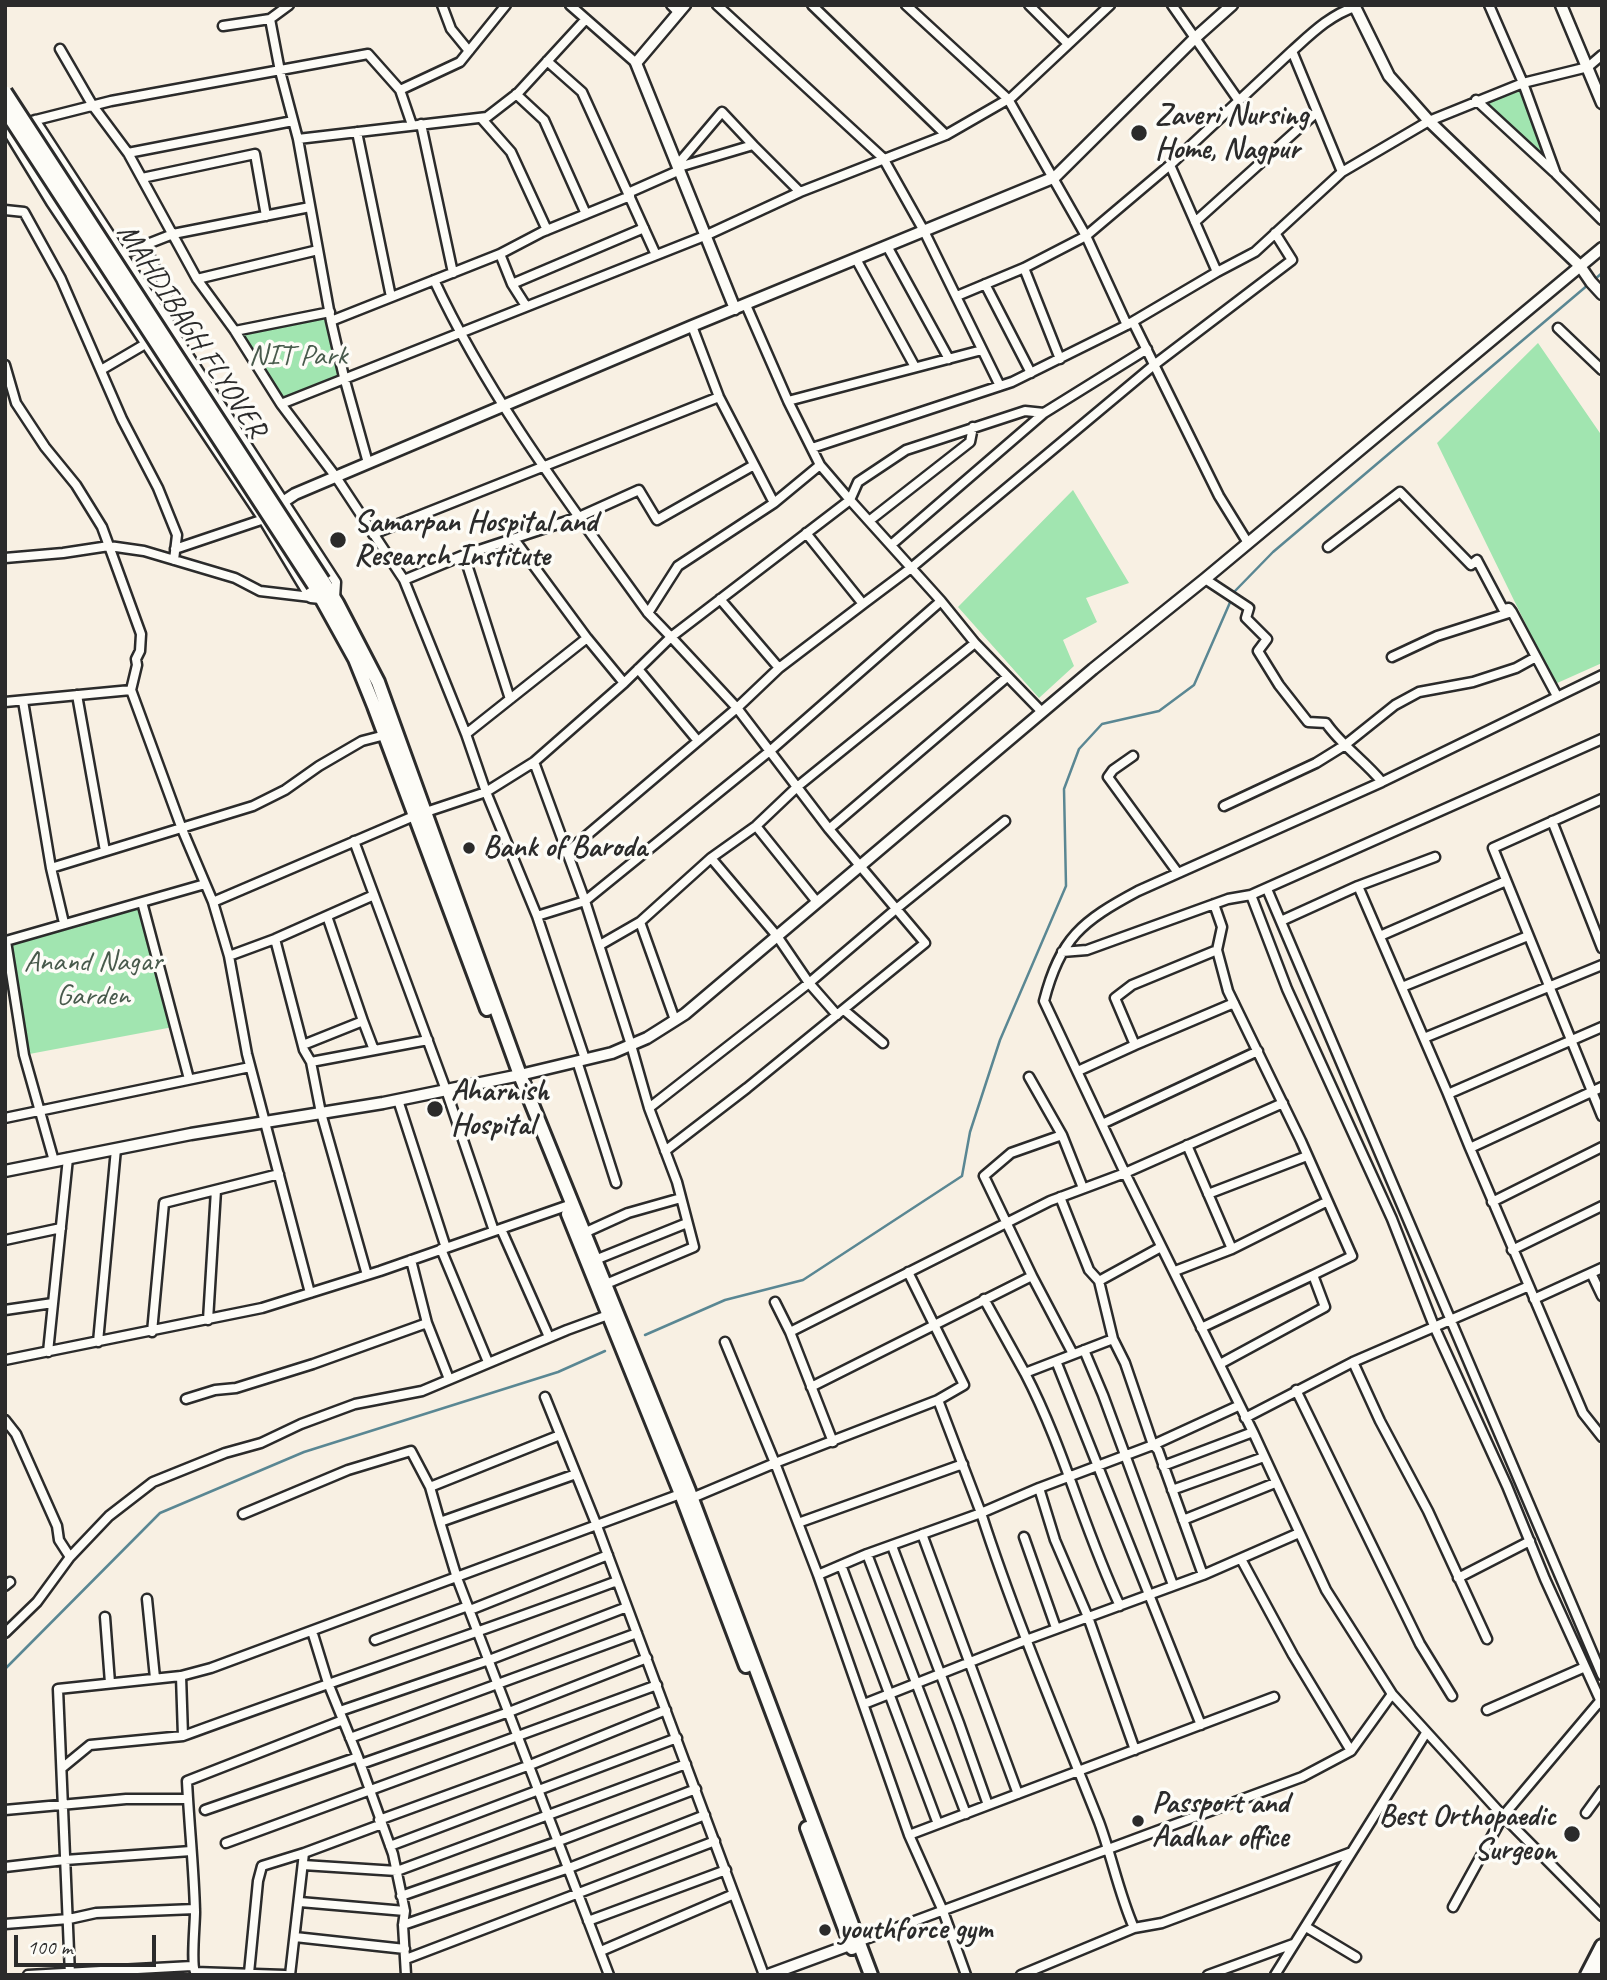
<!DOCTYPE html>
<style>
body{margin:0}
#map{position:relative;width:1607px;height:1980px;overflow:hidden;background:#f8f0e3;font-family:Caveat,sans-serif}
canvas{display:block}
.frame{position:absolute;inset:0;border:7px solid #2b2b2b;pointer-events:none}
.scale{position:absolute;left:14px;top:1935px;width:142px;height:32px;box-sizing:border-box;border:4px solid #2b2b2b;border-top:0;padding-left:9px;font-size:21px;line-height:24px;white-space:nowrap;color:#2b2b2b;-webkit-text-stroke:5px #fdfcf7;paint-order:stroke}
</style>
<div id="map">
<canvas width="1607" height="1980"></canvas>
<div class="frame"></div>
<div class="scale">100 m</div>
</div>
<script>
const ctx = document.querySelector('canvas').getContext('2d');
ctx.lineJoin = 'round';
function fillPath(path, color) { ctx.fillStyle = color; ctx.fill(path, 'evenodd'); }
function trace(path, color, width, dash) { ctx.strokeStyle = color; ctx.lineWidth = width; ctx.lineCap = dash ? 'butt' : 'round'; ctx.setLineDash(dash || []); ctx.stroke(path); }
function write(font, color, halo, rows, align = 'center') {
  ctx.font = font + ' Caveat,sans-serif'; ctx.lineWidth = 7; ctx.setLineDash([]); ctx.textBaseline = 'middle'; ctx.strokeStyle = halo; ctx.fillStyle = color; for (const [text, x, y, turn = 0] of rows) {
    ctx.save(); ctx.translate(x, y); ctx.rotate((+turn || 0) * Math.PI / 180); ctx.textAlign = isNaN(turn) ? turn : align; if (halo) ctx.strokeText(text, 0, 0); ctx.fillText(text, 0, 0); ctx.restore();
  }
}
fillPath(new Path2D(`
 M1521,91L1546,158L1486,102Z
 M330,312L344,377L281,404L235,331Z
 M1538,343L1602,436V663L1555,684L1437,443Z
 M1073,490L1129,583L1086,598L1097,622L1063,640L1074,666L1039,698L958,607Z
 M142,902L173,1027L24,1055L6,941Z`), '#a1e5b0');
trace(new Path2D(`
 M1594,280L1602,273
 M645,1335L725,1300L803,1280L962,1176L970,1132L1000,1040L1066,886L1064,789L1079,749L1102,724L1159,711L1194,685L1235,591L1273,552L1589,284
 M5,1669L160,1513L304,1452L558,1372L605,1351`), '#5a8793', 2.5);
const minor = new Path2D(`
 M442,5L451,29L469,51
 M570,5L636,63
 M671,5L679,13
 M717,5L883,158L924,231L1000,386
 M812,5L946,135
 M1029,5L1068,44
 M1172,5L1239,101
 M1489,5L1523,83L1588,67L1602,55
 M270,19L289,5
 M223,26L270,19L280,71L298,139L331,321L344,377L368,463
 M60,49L93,106L128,153L197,279L235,331L281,404L707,235L800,192L946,135L1012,97L1110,5
 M1292,51C1311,34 1330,15 1355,7
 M547,61L582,92L656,255
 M400,90L460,62L506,5
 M516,94L544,120L586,214
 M1476,100L1554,172
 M481,118L511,152L547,230
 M35,120L336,582L335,598
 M32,121L111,101L368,54L400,90L412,125
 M421,124L453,273
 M357,132L391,297
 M298,139L487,117L518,93L586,19
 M128,153L293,121
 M678,164L722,112L753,145
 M1170,165L1292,51L1342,172L1429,121L1523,83L1556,174L1602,220
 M679,167L753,145L800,192
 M142,178L255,154L266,216
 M628,193L680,170
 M5,210L24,212L61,279L122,419L158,488L177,535L174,560
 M1195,222L1317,112
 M144,245C156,269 174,298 168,325
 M887,246L949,359
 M122,254L173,234L310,207
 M856,259L915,367
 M1024,268L1060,359
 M1217,272L1255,252L1342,172
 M197,279L318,250
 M512,284L644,228
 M985,284L1031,373
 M957,296L1024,268L1086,236L1170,165L1217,272L1127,325
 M746,305L788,401L820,465L850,500L858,482L906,450L1025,411L1044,413L891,545
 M526,306L512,284L500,254L542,232L630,196
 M331,321L500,254
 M1133,322L1219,496L1248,543
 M1558,328L1602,370
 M235,331L330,312
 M5,365L16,403L45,447L76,485L102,527L109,546L144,551L235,578L260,591L311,597
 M101,370L147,343
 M788,401L982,350
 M281,404L336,477L404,580L466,734
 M1044,413L1147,349
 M812,448L1012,382L1127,325L1086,236L1008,99L906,5
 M774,503L820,465
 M869,521L970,442L973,427
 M373,534L719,397
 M514,539L587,638L624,683
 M1328,547L1400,492L1471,565L1477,560L1503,609L1509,608L1512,612L1557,696
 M175,549L264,519
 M464,555L510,699
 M5,558L63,553L109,546L141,634L140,651L136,659L137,665L131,690
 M1205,579L1249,608L1246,618L1267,639L1258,651L1279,685L1308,722L1326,723C1341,745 1365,761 1382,782
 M404,580L464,555L579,517L639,490L657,520L754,465
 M720,599L779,668
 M863,604L911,568L1154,365L1292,260L1275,233
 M648,613L678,566L774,503L719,397L692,326
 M587,638L466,734L486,792L537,916L585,901L631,1045L649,1108L677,1182L694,1247L606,1284
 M1392,657L1437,636L1512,612
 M638,669L698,741
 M1602,675L1382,782L1138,891C1082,921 1060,938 1044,1001L1125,1173L1253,1432L1326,1590L1392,1694L1503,1816L1602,1916
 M77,695L105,851
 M23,701L51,868L253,806L285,790L319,766L362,741L389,734
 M5,702L131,690L182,829L213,902L414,816L486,792L534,762L624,683L671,637L648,613C571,506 490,400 434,280
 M1133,756L1113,770L1108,777L1178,873
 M534,762L585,901L771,750L941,601
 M1602,799L1493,848L1602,1116
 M1224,806L1316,763L1345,745L1395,705L1419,692L1473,682L1516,668L1536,657
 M1552,821L1602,948
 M756,826L817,902
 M829,829L1007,677
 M354,841L446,1090L494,1231
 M566,853L737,708L779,668L863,604L806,533
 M51,868L64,923
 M1358,886L1435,857
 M1267,889L1602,1675
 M1251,895L1287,989L1392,1219L1434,1326L1507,1486L1545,1579L1602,1704
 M142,902L205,884
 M213,902L229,956L247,1054L310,1293
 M1214,904L1222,927L1217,950L1228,991L1301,1141L1352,1256L1313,1275L1325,1307L1220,1364
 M537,916L585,1059
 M1281,921L1358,886L1448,1094
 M640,922L711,858
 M1380,936L1506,881
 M275,939L304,1050L311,1062
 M600,945L640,922L675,1020
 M1217,950L1132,985L1115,998L1135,1045L1234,1003
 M1062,952L1087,950L1228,899L1251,895L1602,739
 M229,956L275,939L374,895
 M1402,987L1528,936
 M844,1010L883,1043
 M837,1015L809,983L777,936L711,858L756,826L797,787L975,643
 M363,1021L374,1050
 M1424,1038L1602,965
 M303,1045L363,1021L327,916
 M577,1061L616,1183
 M1078,1071L1135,1045
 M1029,1077L1062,1135L1083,1188
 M398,1100L446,1248
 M649,1108L809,983L896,909L1005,821
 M5,1118L250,1067
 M1102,1124L1258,1051
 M1187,1145L1232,1249L1326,1202
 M1470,1148L1448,1094L1602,1027
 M665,1151L747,1088L925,943L829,829L737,708L671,637L850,500L941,601L975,643L1042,712
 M54,1161L24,1055L6,941L142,902L189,1079
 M1208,1194L1307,1156
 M1060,1197L1089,1270L1099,1281L1161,1247
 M1492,1202L1602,1147
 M501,1229L549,1337
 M584,1233L628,1213L681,1198
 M5,1240L61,1228
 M441,1249L488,1362
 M1512,1250L1602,1206
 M595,1260L687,1223
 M1175,1271L1232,1249
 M908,1272L964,1385L938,1400
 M1591,1273L1602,1296
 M367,1275L321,1113L311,1062L428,1040
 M1032,1276L1073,1354
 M1099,1281L1113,1339
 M1529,1286L1470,1148L1602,1087
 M984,1299L1025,1373
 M1534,1299L1602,1268
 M775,1302L790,1332
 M5,1310L53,1303
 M208,1320L216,1190
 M427,1323L449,1379
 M1201,1328L1313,1275
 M152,1332L164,1203L279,1174
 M98,1342L116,1149
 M725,1342L775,1463L938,1400L981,1513L867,1554L818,1575
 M1084,1350L1103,1395L1173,1585
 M48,1352L68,1158
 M5,1360L262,1308L380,1271L572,1204
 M1056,1361L1201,1725
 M1353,1362L1380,1421L1428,1511L1487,1639
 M811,1387L1032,1276L984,1176L1011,1153L1062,1135
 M1296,1390L1420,1644L1452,1696
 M545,1397L597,1526L764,1975
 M186,1399L215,1390L236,1388L313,1364L427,1323L411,1260
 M1245,1418L1353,1362L1529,1286L1583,1413L1602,1437
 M5,1420L16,1434L57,1526L59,1540L70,1557L37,1602L5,1633
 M833,1442L790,1332L1050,1201L1125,1173L1283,1103
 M1163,1466L1253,1432
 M576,1474L440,1522L457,1578L609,1975
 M430,1487L560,1435
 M1039,1488L1055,1540L1088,1617L1135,1750
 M1172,1490L1264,1457
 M692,1498L775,1463L818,1575L909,1835L943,1911L966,1975
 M243,1514L348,1470L411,1451L430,1487L440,1522
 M1183,1520L1275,1483
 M798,1523L963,1464
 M922,1534L1018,1794
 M1024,1537L1056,1628
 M892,1546L959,1723L988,1805
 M867,1554L966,1814
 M70,1557L109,1516L153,1482L225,1453L261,1443L301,1424L355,1404L422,1391L567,1330L608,1315
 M1241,1559L1293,1655L1351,1751
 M841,1565L938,1824
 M1458,1578L1530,1541
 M5,1586L10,1582
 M147,1599L155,1678
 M1120,1606C1084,1530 1064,1448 1025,1373L1113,1339L1125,1363L1153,1445L1238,1406
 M470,1610L608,1555
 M105,1617L110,1683
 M312,1631L328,1683L358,1757L393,1854L405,1911L403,1925L406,1975
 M375,1640L468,1606
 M181,1676L183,1736C327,1683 473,1635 617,1581
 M864,1704L1026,1640L1203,1575L1299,1533
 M1487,1710L1585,1667
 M340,1711L489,1660L627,1607
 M350,1738L637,1633
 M361,1764L509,1712L647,1658
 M62,1768L90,1745L183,1736
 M5,1810L126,1799H188
 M205,1810L358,1757
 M1586,1813L1602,1791
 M379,1820L530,1765L666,1710
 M909,1835L1274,1697
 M226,1843L657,1685
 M390,1846L677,1738
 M303,1865L397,1871L686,1764
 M5,1867L65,1860L191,1851
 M401,1896L559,1841L696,1789
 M300,1902L405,1911
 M1453,1907L1503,1816L1600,1701
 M588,1921L726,1870
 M5,1924L69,1919L96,1913L195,1909
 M403,1925L569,1868L705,1815
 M1306,1927L1356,1957
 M1134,1928C1119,1894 1112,1857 1099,1822C1058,1719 1015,1618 981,1513L1039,1488L1153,1445L1158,1450L1203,1575
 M295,1937L405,1949
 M858,1942L1302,1777L1351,1751L1392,1694
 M601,1951L734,1894
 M406,1959L715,1841
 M249,1973L258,1881L262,1866L304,1853
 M28,1975L192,1966
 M70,1975L58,1689L181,1676L211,1668L683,1493
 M285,1975L195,1972C191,1963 195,1925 195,1912C194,1868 189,1824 187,1781L343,1720
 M290,1975L304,1853L382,1824
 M1021,1975L1134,1928L1162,1923L1349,1853
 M1208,1975L1293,1944
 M1275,1975L1426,1733`);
const tertiary = new Path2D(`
 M685,5L636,63L735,309
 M1354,5L1389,76L1429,121L1580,266L1591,282L1602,294
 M1561,5L1602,103
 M5,125L52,202L264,519L311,597L321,598
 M283,502L295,494L692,326L1055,177L1195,38L1232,5
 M5,1171L191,1134L383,1103L520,1075L612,1053L647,1038L685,1014L1093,669L1205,579L1602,248
 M768,1975L855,1943`);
const secondary = new Path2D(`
 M323,581L337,603L378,682L520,1075L689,1491L871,1975
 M314,585L355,659L374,706L487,1009
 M568,1214L681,1494L746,1666
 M807,1828L852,1948
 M1587,1975L1602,1946`);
const primary = new Path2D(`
 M1595,1975L1602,1963`);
trace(minor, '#2b2b2b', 13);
trace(tertiary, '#2b2b2b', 15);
trace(secondary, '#2b2b2b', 18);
trace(primary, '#2b2b2b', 18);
trace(minor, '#fdfcf7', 8);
trace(tertiary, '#fdfcf7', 10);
trace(secondary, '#fdfcf7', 12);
trace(primary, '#fdfcf7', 12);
const rail = new Path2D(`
 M1602,1975V1974`);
trace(rail, '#2b2b2b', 5);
trace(rail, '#fdfcf7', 2.5, [8]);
const secondaryBridge = new Path2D(`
 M5,92L323,581
 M5,110L314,585`);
trace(secondaryBridge, '#2b2b2b', 18, []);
trace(secondaryBridge, '#fdfcf7', 12);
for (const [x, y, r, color] of [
 [1139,133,9,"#2b2b2b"],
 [338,540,9,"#2b2b2b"],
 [469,848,7,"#2b2b2b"],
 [435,1109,9,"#2b2b2b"],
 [1138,1821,7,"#2b2b2b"],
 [1572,1834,9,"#2b2b2b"],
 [825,1930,7,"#2b2b2b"]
]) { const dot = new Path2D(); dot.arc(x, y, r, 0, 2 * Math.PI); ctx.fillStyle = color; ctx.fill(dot); trace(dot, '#fdfcf7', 2.5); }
write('bold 30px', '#2b2b2b', '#fdfcf7', [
 ["Zaveri Nursing",1155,116],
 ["Home, Nagpur",1155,150],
 ["Samarpan Hospital and",354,523],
 ["Research Institute",354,557],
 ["Bank of Baroda",483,848],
 ["Aharnish",451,1092],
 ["Hospital",451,1126],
 ["Passport and",1152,1804],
 ["Aadhar office",1152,1838],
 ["Best Orthopaedic",1556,1817,"right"],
 ["Surgeon",1556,1851,"right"],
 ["youthforce gym",839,1930]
], 'left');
write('30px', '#2b2b2b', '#fdfcf7', [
 ["MAHDIBAGH FLYOVER",191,331,57]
]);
write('30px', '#485a4c', '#fdfcf7', [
 ["NIT Park",298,356],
 ["Anand Nagar",93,962],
 ["Garden",93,996]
]);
</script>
